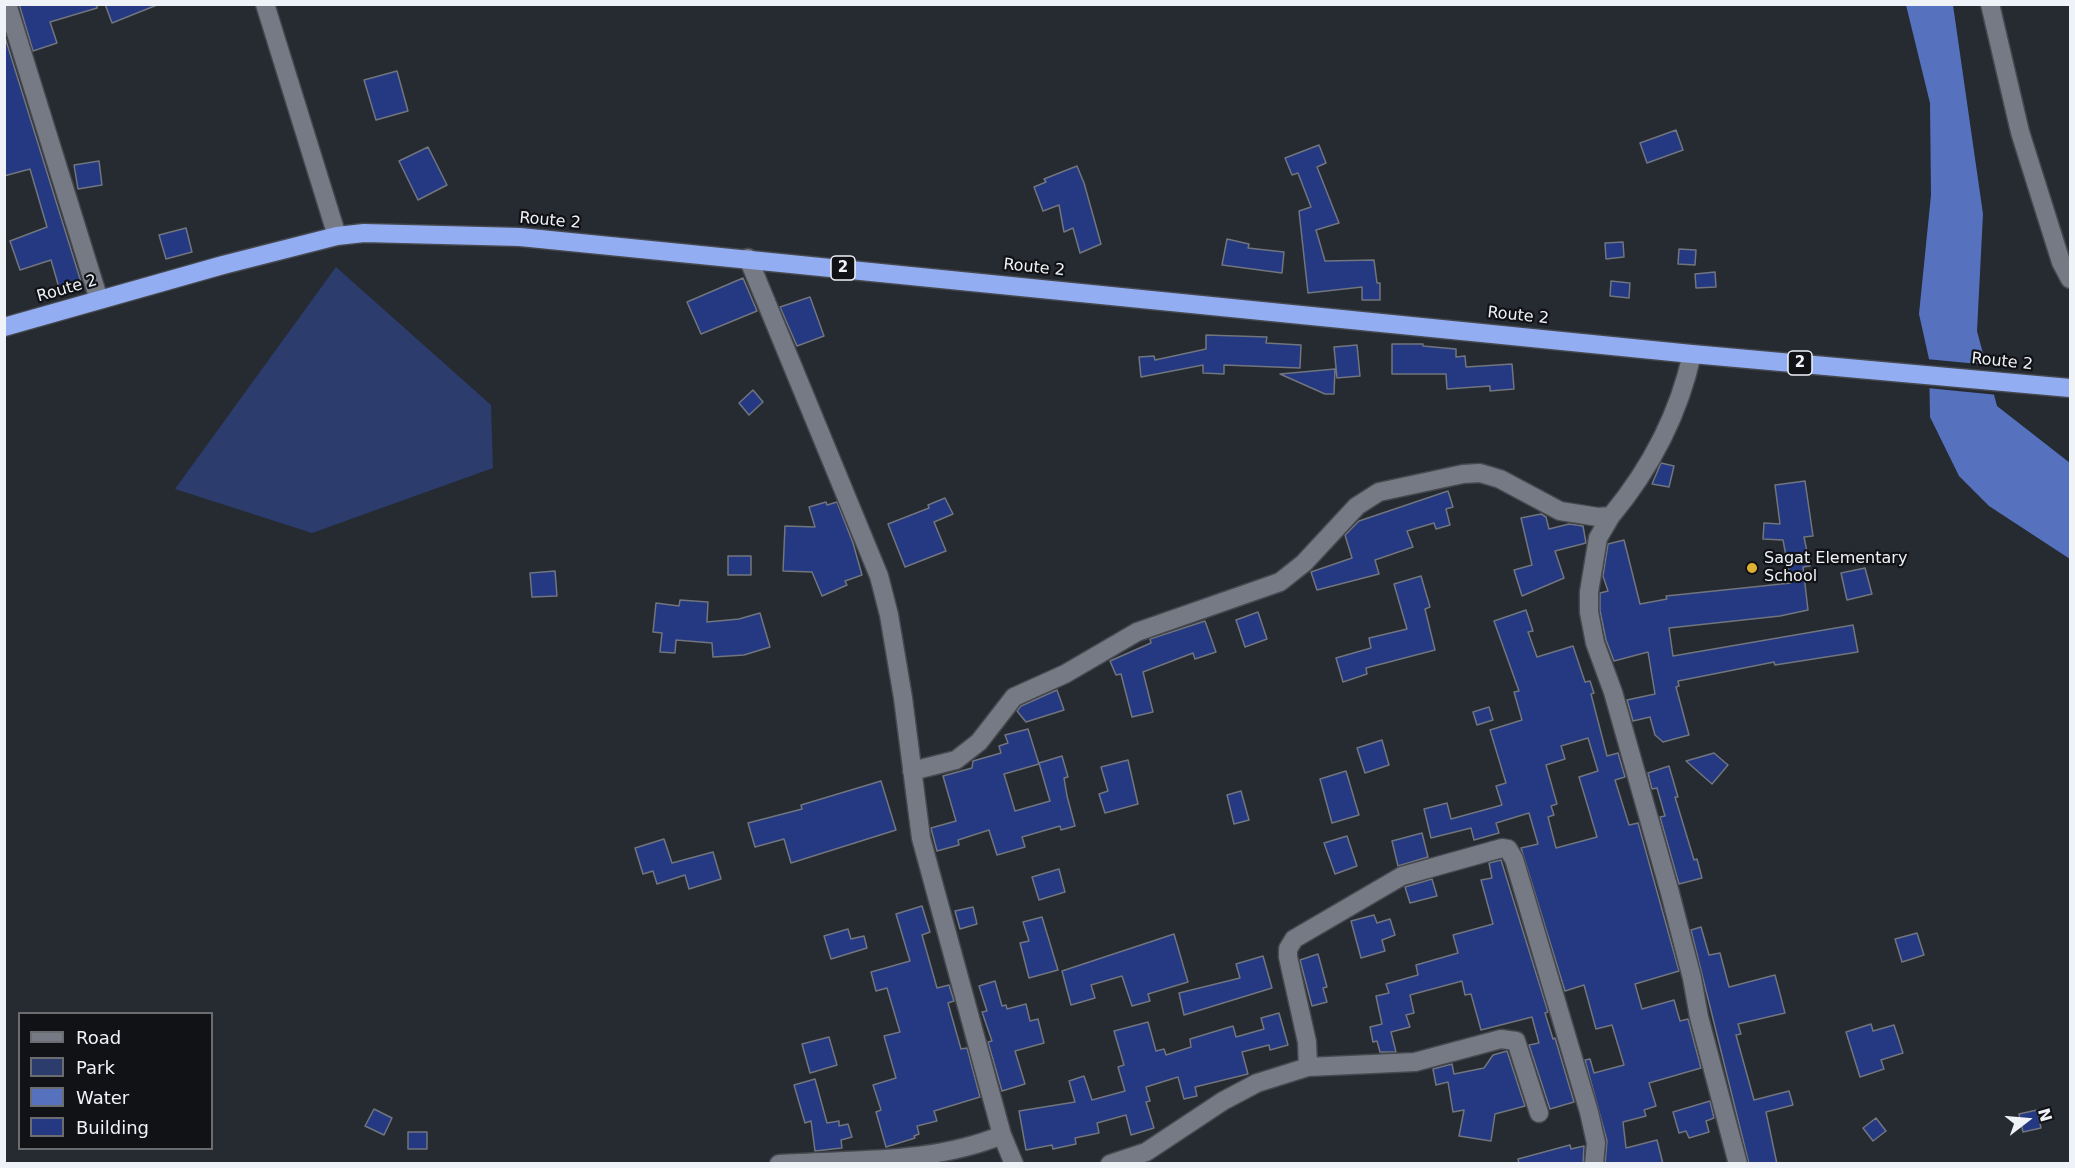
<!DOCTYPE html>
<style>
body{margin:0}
#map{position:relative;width:2075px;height:1168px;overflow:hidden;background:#262a31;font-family:"DejaVu Sans",sans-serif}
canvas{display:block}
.frame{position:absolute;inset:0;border:6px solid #eff2f7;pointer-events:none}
.legend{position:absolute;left:18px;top:1012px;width:195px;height:138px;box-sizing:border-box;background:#111216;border:2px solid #6a6c70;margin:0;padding:8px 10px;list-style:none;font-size:18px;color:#eff2f7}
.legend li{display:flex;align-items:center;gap:12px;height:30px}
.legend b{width:30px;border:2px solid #6a6c70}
.north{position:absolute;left:1997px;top:1090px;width:60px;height:60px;-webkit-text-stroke:4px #111216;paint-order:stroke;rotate:74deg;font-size:16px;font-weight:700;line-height:24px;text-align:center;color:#eff2f7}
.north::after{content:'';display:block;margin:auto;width:21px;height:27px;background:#eff2f7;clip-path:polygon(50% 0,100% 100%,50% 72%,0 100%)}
</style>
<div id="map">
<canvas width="2075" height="1168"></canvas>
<div class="frame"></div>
<ul class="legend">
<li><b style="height:8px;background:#767a84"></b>Road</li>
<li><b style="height:16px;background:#2c3c6d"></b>Park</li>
<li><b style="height:16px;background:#5672bf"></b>Water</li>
<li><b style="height:16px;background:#243981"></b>Building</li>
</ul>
<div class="north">N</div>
</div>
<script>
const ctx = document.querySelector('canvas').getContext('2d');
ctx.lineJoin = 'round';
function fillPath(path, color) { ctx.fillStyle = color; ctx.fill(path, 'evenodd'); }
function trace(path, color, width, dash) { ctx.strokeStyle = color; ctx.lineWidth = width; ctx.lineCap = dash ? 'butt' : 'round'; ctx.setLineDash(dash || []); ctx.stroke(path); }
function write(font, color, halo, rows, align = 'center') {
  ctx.font = font + ' "DejaVu Sans",sans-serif'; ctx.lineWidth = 4.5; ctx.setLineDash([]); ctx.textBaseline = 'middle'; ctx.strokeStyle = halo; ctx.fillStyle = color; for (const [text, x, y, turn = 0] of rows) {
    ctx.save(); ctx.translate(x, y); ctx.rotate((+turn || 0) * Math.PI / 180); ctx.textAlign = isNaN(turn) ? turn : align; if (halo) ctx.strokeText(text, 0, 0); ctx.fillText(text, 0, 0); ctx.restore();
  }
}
fillPath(new Path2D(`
 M336,267L491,405L493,468L312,533L175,489Z`), '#2c3c6d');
fillPath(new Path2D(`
 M1906,5H1953L1983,214L1977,331L1997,406L2070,463V559L1989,506L1959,476L1930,417L1929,359L1919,314L1931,195L1930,103Z`), '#5672bf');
fillPath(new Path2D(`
 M1926,359L1989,365L1998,395L1927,388Z`), '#262a31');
const building = new Path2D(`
 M19,4H97V8L50,22L57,43L33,51Z
 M105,4H157V5L112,23Z
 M4,34L82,285L60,291L51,260L20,270L10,241L47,227L30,169L4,176Z
 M397,71L408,111L376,120L364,80Z
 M1676,130L1683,150L1647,163L1640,143Z
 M1319,145L1326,163L1317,167L1339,223L1316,230L1325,261L1374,260L1377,283H1380V300H1362V287L1308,293L1299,211L1311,207L1298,173L1292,175L1285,158Z
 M428,147L447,185L418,200L399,161Z
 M99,161L102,185L78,189L74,165Z
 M1077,166L1084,183L1101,244L1080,253L1073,228L1064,232L1059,205L1043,211L1034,187L1046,182L1044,179Z
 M186,228L192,252L166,259L159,235Z
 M1227,239L1249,244L1248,248L1284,252L1282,273L1222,265Z
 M1623,242L1624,257L1606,259L1605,243Z
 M1679,249L1696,250L1695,265L1678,264Z
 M1715,272L1716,287L1696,288L1695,274Z
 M743,278L757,311L701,334L687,302Z
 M1611,281L1630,283L1629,298L1610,296Z
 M810,297L824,336L797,346L780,307Z
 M1206,335L1267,337L1266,343L1301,345L1300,368L1224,365V374L1203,373V365L1141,377L1139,357L1154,356L1155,360L1206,349Z
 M1392,344H1423V346L1456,349V357L1465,356L1466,367L1512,364L1514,389L1490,391V386L1447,389L1446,374H1392Z
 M1357,345L1360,376L1337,378L1334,347Z
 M1335,369L1334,394H1325L1280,374Z
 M753,390L763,402L749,415L739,403Z
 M1661,463L1674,466L1669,487L1652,484Z
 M1805,481L1813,536L1804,537L1810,566L1803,567L1808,610L1780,616L1669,628L1673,656L1853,625L1858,652L1775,665L1774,662L1678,681L1679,686L1676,687L1689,735L1663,742L1655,735L1650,717L1633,721L1627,700L1655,694L1648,652L1614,661L1606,640L1600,611V593L1608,591L1603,576L1608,544L1624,540L1640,604L1667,599L1666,596L1791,583L1783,540L1763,539L1764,523L1780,524L1775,485Z
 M1448,491L1453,507L1446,509L1450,525L1436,529L1434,523L1407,531L1413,547L1375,560L1379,574L1317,590L1311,572L1352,558L1345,535L1359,521Z
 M945,498L953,514L934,522L946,551L905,567L888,524L929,508L928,505Z
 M826,502L827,505L837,502L853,543L862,575L845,581L847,585L822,596L812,572L783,571L785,526L815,527L809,507Z
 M1541,514L1546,517L1549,529L1569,524L1583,526L1586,543L1555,551L1564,578L1522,596L1514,570L1532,565L1521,518Z
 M728,556H751V575H728Z
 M1865,568L1872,594L1847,600L1841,573Z
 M555,571L557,596L532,597L530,573Z
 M1421,576L1430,607L1425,609L1435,650L1366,668L1367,674L1343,682L1336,658L1371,648L1369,638L1407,629L1394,584Z
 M680,600L708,602L707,622L739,619L760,613L770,647L744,655L713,657L712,643L676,640L675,653L660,652L662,633L653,632L656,603L679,606Z
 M1526,610L1533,631L1528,632L1537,657L1573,646L1585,682L1590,681L1594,693L1591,694L1607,756L1618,753L1625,777L1615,780L1629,825L1638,823L1679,971L1635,984L1642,1009L1674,1000L1680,1021L1688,1019L1701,1068L1649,1083L1656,1106L1644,1110L1646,1116L1623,1122L1626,1148L1657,1140L1663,1164H1605L1607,1141L1585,1060L1590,1059L1594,1073L1624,1065L1612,1025L1596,1029L1584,985L1565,991L1521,848L1538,844L1529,813L1496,823L1499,833L1474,840L1471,828L1431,838L1424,809L1447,803L1451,819L1502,805L1496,786L1506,783L1490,730L1522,720L1514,692L1519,691L1494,621ZM1588,738L1598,771L1579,777L1597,837L1556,848L1548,817L1554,815L1551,806L1557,804L1546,765L1565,759L1561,746Z
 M1258,612L1267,639L1245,647L1236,620Z
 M1205,621L1216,652L1195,659L1193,653L1143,672L1153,712L1132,717L1121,674L1116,675L1110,661L1151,643L1150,639Z
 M1057,690L1064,710L1026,722L1017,711L1021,706Z
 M1489,707L1493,720L1477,725L1473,712Z
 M1028,729L1039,764L1004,774L1015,811L1050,801L1039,763L1062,756L1068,777L1064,778L1067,796L1075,826L1061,830L1060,826L1022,837L1025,847L997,855L989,830L958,840L959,845L937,851L931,828L956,821L943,776L972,768L973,761L1001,753L999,746L1008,743L1005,735Z
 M1382,740L1389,765L1365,773L1357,748Z
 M1714,753L1728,765L1712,784L1686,761Z
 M1128,760L1138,804L1105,813L1099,794L1108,791L1101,767Z
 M1669,766L1678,797H1675L1694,860L1697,859L1702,878L1679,884L1660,817L1665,816L1657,788L1652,789L1648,773Z
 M1346,771L1359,815L1332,823L1320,779Z
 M881,781L896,830L791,863L784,839L755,847L748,823L802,809L801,805Z
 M1241,791L1249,820L1234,824L1227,795Z
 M1422,833L1428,857L1398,866L1392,841Z
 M1347,836L1357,866L1335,874L1324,843Z
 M664,839L672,863L713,852L721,879L689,889L685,875L657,884L653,871L643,874L635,848Z
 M1501,860L1548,1012L1545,1013L1553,1039L1555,1038L1574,1102L1550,1109L1529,1045L1539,1043L1532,1017L1481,1030L1471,994L1465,995L1462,981L1410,995L1414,1013L1406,1015L1410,1027L1391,1032L1396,1052H1380L1377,1041L1373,1042L1370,1027L1382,1024L1376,996L1389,993L1386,984L1418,975L1416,965L1458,953L1453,935L1493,924L1481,880L1492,878L1489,863Z
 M1059,869L1065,892L1039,900L1032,877Z
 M1432,879L1437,896L1410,903L1405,887Z
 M922,906L930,932L922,935L937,988L949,985L954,1001L948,1003L961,1049L967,1048L980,1097L934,1111L937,1121L917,1126L919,1134L914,1136L915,1138L886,1147L876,1112L881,1110L873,1085L896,1078L884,1036L900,1032L887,988L876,991L871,972L910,961L896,914Z
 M973,907L977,924L960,929L955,911Z
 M1374,915L1377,923L1390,919L1395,935L1382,940L1385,951L1361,958L1351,921Z
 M1042,917L1058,970L1029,978L1020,943L1029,941L1023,922Z
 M1701,927L1709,955L1720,953L1729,987L1775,975L1785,1013L1738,1024L1741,1034L1736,1035L1754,1100L1789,1091L1793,1105L1766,1112L1777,1164H1749L1691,930Z
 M848,929L851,939L864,936L867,948L831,959L824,936Z
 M1917,933L1924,955L1902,962L1895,939Z
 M1174,934L1188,982L1148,994L1150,1001L1132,1006L1122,976L1091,985L1095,998L1071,1005L1062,971Z
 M1318,954L1327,987L1323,988L1327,1002L1312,1006L1300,960Z
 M1263,956L1272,988L1184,1015L1179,993L1240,978L1236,964Z
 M995,981L1002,1006L1006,1005L1007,1009L1026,1004L1030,1021L1038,1019L1044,1043L1015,1051L1025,1084L1002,1091L988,1042L992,1041L982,1012L987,1011L979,986Z
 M1279,1013L1288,1045L1270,1050L1269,1045L1242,1052L1248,1074L1195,1087L1197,1096L1184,1099L1178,1077L1146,1087L1150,1101L1146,1102L1154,1128L1131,1135L1126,1115L1097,1123L1099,1133L1075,1138L1076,1144L1053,1149L1052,1145L1026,1150L1019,1111L1075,1102L1069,1081L1084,1076L1092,1100L1125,1091L1118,1067L1124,1065L1114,1031L1148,1022L1156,1051L1164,1049L1166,1055L1191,1047L1190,1039L1233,1026L1236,1037L1264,1029L1261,1018Z
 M1871,1024L1873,1031L1894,1025L1903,1053L1881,1060L1884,1069L1860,1077L1846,1032Z
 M829,1037L837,1065L810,1073L802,1044Z
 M1507,1051L1525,1106L1495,1114L1491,1141L1459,1136L1464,1110L1453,1112L1448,1082L1436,1085L1433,1069L1452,1064L1454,1074L1484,1068L1493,1055Z
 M815,1079L827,1123L839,1121V1126L848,1124L852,1137L841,1140L842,1148L815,1151L811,1121L805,1123L794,1085Z
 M1710,1101L1714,1118L1706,1121L1709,1132L1689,1138L1686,1131L1679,1133L1673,1112Z
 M374,1109L392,1118L384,1135L365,1126Z
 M2037,1110L2041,1128L2023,1132L2019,1114Z
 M1876,1118L1886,1131L1873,1141L1863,1128Z
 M408,1132H427V1149H408Z
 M1570,1145L1571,1149L1584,1146L1583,1164H1519L1518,1159Z`);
fillPath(building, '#243981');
trace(building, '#71757e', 1.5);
const minor = new Path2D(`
 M7,4L99,300
 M265,4L337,236
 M1990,4L2020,132L2061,262L2070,279
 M748,258L879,576L889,615L903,698L921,838L1002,1135L1014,1164
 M1611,516L1598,538L1589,592V612L1595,643L1613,692L1670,893L1692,978L1699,1017L1738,1164
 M912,771L956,760L979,742L1014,697L1065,674L1137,632L1280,582L1304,563L1357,506L1379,492L1463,474L1480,473L1500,479L1560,511L1598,517L1611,516C1650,469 1679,413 1692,354
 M1308,1067L1307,1042L1288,957V949L1294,939L1402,876L1502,848L1508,849L1514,859L1589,1112L1596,1143L1594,1164
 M779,1164C854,1159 932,1164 1002,1135
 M1110,1164L1146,1152L1223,1101L1257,1083L1308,1067L1415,1062L1501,1039L1516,1041L1539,1113`);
const highway = new Path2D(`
 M4,327L223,265L337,236L364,233L520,237L1692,354L2070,388`);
trace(minor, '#45484e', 21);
trace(highway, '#45484e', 21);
trace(minor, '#767a84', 18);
trace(highway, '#92adf2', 18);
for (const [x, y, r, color] of [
 [1752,568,6,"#deb133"]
]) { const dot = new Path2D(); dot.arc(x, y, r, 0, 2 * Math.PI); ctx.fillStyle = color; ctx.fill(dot); trace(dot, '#111216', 2); }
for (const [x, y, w] of [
 [843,268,24],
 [1800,363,24]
]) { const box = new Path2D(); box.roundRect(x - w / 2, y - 12, w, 24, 4.5); ctx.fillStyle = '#111216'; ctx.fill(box); trace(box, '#eff2f7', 1.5); }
write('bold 15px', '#eff2f7', null, [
 ["2",843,268],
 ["2",1800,363]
]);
write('16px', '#eff2f7', '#111216', [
 ["Route 2",550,221,5],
 ["Route 2",1034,268,6],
 ["Route 2",67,289,-16],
 ["Route 2",1518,316,6],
 ["Route 2",2002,362,6]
]);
write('16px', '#eff2f7', '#111216', [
 ["Sagat Elementary",1764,559],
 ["School",1764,577]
], 'left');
</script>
